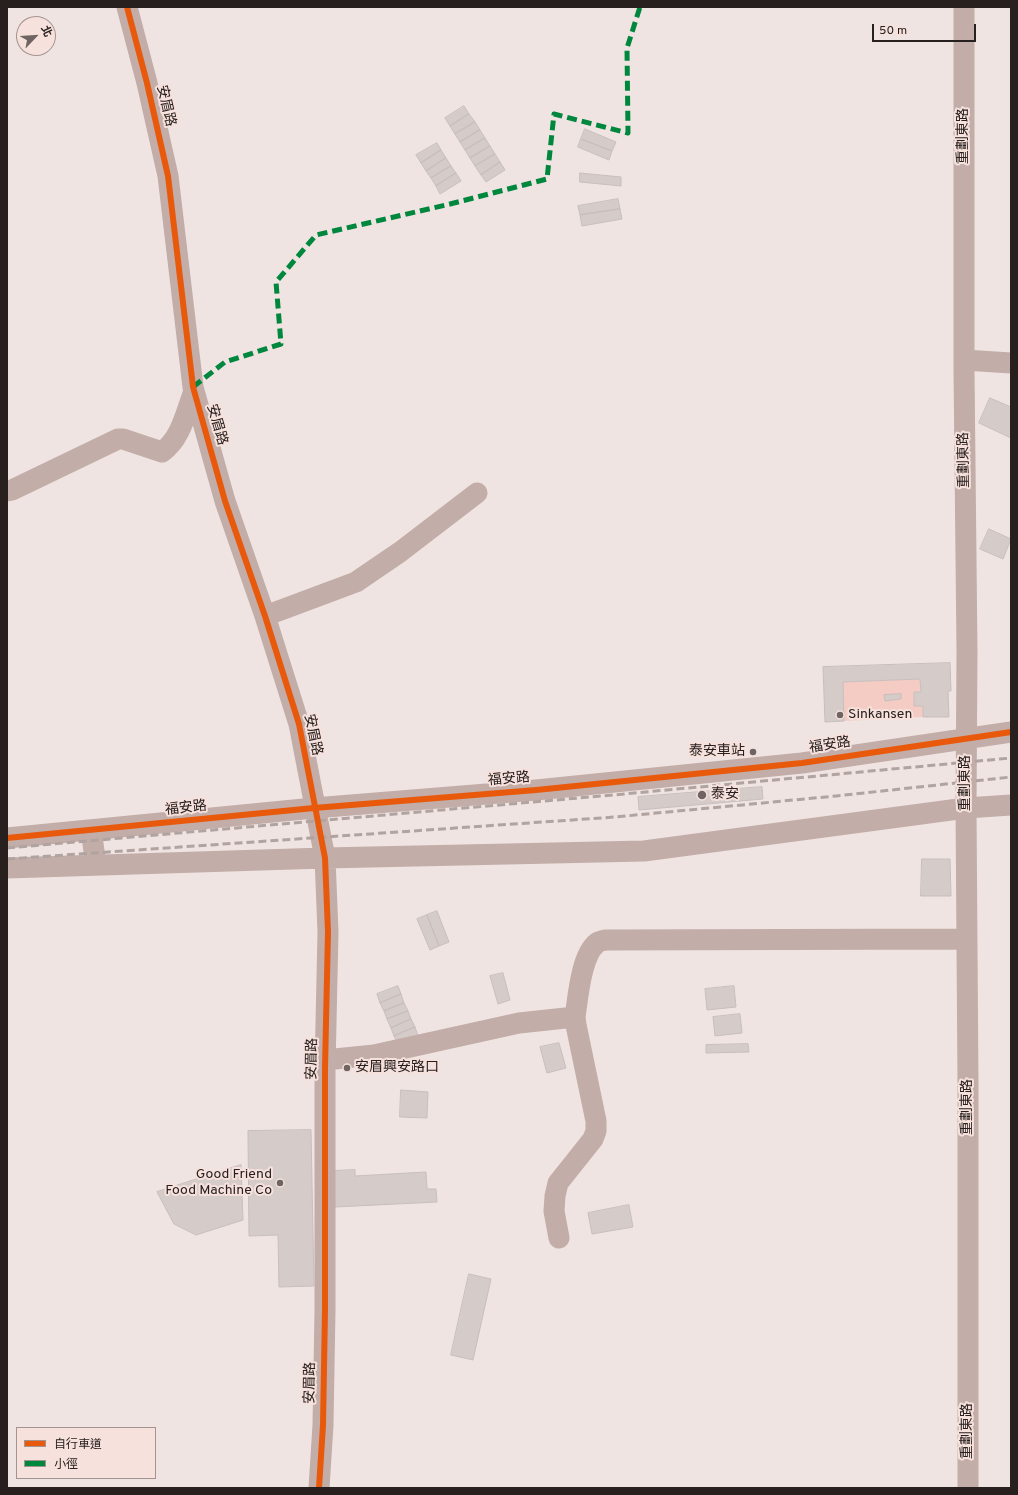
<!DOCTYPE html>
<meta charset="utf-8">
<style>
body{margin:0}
#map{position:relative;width:1018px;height:1495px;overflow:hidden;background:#f0e4e2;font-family:Overpass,"Noto Sans TC",sans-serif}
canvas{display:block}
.frame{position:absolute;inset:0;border:8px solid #28201e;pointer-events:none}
.legend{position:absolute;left:16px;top:1427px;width:140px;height:52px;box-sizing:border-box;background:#f6e1dc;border:1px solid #a49490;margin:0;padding:5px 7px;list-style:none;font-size:12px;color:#28201e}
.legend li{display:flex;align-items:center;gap:8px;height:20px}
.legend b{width:20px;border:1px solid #a49490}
.north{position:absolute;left:16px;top:16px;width:40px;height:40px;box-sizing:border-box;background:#f6e1dc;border:1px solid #a49490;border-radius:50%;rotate:65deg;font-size:11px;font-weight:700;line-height:16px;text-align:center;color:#28201e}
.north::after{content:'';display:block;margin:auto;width:14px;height:18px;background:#6e6563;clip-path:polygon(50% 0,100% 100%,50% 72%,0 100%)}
.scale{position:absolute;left:872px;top:24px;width:104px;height:18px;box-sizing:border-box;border:2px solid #28201e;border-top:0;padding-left:5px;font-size:12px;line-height:14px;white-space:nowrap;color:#28201e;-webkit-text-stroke:3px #f6e1dc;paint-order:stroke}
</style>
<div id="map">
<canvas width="1018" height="1495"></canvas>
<div class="frame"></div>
<ul class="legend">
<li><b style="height:5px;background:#e8590c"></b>自行車道</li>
<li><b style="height:5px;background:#00873e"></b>小徑</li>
</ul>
<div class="north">北</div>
<div class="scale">50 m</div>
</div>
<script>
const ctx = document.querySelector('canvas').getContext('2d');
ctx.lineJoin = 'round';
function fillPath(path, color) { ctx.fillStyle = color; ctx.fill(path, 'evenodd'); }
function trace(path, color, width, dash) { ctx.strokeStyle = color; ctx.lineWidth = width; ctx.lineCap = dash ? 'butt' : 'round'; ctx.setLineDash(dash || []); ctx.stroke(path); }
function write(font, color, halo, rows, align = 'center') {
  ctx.font = font + ' Overpass,"Noto Sans TC",sans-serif'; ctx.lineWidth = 4; ctx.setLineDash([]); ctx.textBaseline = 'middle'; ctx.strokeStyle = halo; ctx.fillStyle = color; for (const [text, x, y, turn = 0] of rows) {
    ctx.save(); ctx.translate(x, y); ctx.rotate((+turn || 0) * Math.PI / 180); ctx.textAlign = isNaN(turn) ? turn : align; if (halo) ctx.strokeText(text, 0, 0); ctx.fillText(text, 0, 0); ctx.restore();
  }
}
fillPath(new Path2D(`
 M920,679L921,692H914V706H923V717L844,721L843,682Z`), '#f4ccc4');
const building = new Path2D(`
 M464,106L469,114L450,126L445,118Z
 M469,114L475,122L455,134L450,126Z
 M475,122L480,130L460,142L455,134Z
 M585,129L616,142L612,151L581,139Z
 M480,130L485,138L465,150L460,142Z
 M485,138L490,146L470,158L465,150Z
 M581,139L612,151L609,160L578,147Z
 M437,143L441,150L421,163L416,155Z
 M490,146L495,154L475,166L470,158Z
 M441,150L446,158L426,171L421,163Z
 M495,154L500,162L481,175L475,166Z
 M446,158L451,166L431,178L426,171Z
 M500,162L505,170L486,182L481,175Z
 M451,166L456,173L436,186L431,178Z
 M456,173L461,181L440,194L436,186Z
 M580,173L621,177V186L580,182Z
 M618,199L620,209L580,215L578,206Z
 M620,209L622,219L582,226L580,215Z
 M990,398L1011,407V438L979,423Z
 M989,529L1011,539L1003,559L980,549Z
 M950,663L951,691H948L949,717H923V706H914V692H921L920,679L843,682L844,721L825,722L823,667Z
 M901,694V699L885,701L884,695Z
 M762,787L763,799L639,810L638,797Z
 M922,859H950L951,896H921Z
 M437,911L449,942L439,946L427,915Z
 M427,915L439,946L430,950L417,919Z
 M503,973L510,1000L498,1004L490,976Z
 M398,986L401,994L380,1003L377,994Z
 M734,986L736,1007L707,1010L705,989Z
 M401,994L404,1003L384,1011L380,1003Z
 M404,1003L408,1011L387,1019L384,1011Z
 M408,1011L411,1019L391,1028L387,1019Z
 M740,1014L742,1033L715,1036L713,1017Z
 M411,1019L415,1027L394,1036L391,1028Z
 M415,1027L418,1036L398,1044L394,1036Z
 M559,1043L566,1068L547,1073L540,1047Z
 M748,1044L749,1052L706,1053V1045Z
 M401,1090L428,1092L427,1118L400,1117Z
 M311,1130L314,1286L279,1287L278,1235L249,1236L248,1131Z
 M241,1165L243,1220L196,1235L174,1224L157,1192Z
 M355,1170V1176L426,1172L427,1189H436L437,1202L335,1207L333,1171Z
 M629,1205L633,1227L592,1234L588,1213Z
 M469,1274L491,1279L473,1360L451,1355Z`);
fillPath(building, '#d5ccca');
trace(building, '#c7bebd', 1);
trace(new Path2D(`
 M127,7L147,83L168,176L193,387L225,501L265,616L299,724L325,858L328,932L325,1068V1310L323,1425L319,1488
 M964,7V370L967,652L966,808L968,1084V1488
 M964,360L1011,363
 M7,491L12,490L118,439H123L162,452C181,439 186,412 194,391
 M265,616L356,582L400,552L477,493
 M91,830L96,865
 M7,838L314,808L536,790L802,763L1011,732
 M7,868L325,858L644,851L966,808L1011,805
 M325,1060L374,1055L519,1023L575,1017
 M559,1238L554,1211L555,1196L558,1183L593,1139L596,1131V1121L576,1025L575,1017C578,998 581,955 597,943C599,941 603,941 605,940L966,939`), '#c2ada8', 21);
trace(new Path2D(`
 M7,848L613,795L1011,758
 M7,859L615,817L836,796L1011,777`), '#b0a3a0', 3, [8, 4]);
trace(new Path2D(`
 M193,387L225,362L281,344L276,282L316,235L450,204L547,179L554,114L628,133L627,48L640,7`), '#00873e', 5, [10, 5]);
trace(new Path2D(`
 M127,7L147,83L168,176L193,387L225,501L265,616L299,724L325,858L328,932L325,1068V1310L323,1425L319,1488
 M7,838L314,808L536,790L802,763L1011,732`), '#e8590c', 6);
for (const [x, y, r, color] of [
 [840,715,4,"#6e6563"],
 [753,752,4,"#6e6563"],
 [702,795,5,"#6e6563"],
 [347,1068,4,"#6e6563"],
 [280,1183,4,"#6e6563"]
]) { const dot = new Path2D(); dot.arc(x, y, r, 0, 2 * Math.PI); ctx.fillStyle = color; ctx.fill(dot); trace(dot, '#f6e1dc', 1.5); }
write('14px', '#28201e', '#f6e1dc', [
 ["安眉路",165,106,77],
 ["重劃東路",964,136,-90],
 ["安眉路",216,425,74],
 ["重劃東路",965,460,-91],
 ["安眉路",312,735,78],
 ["福安路",830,746,-9],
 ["福安路",509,780,-5],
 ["重劃東路",966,783,-90],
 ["福安路",186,809,-6],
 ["安眉路",313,1059,-89],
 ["重劃東路",968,1107,-90],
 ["安眉路",311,1383,-89],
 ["重劃東路",968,1431,-90]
]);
write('14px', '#28201e', '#f6e1dc', [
 ["Sinkansen",848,715],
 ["泰安車站",745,752,"right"],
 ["泰安",711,795],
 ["安眉興安路口",355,1068],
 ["Good Friend",272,1175,"right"],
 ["Food Machine Co",272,1191,"right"]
], 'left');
</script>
